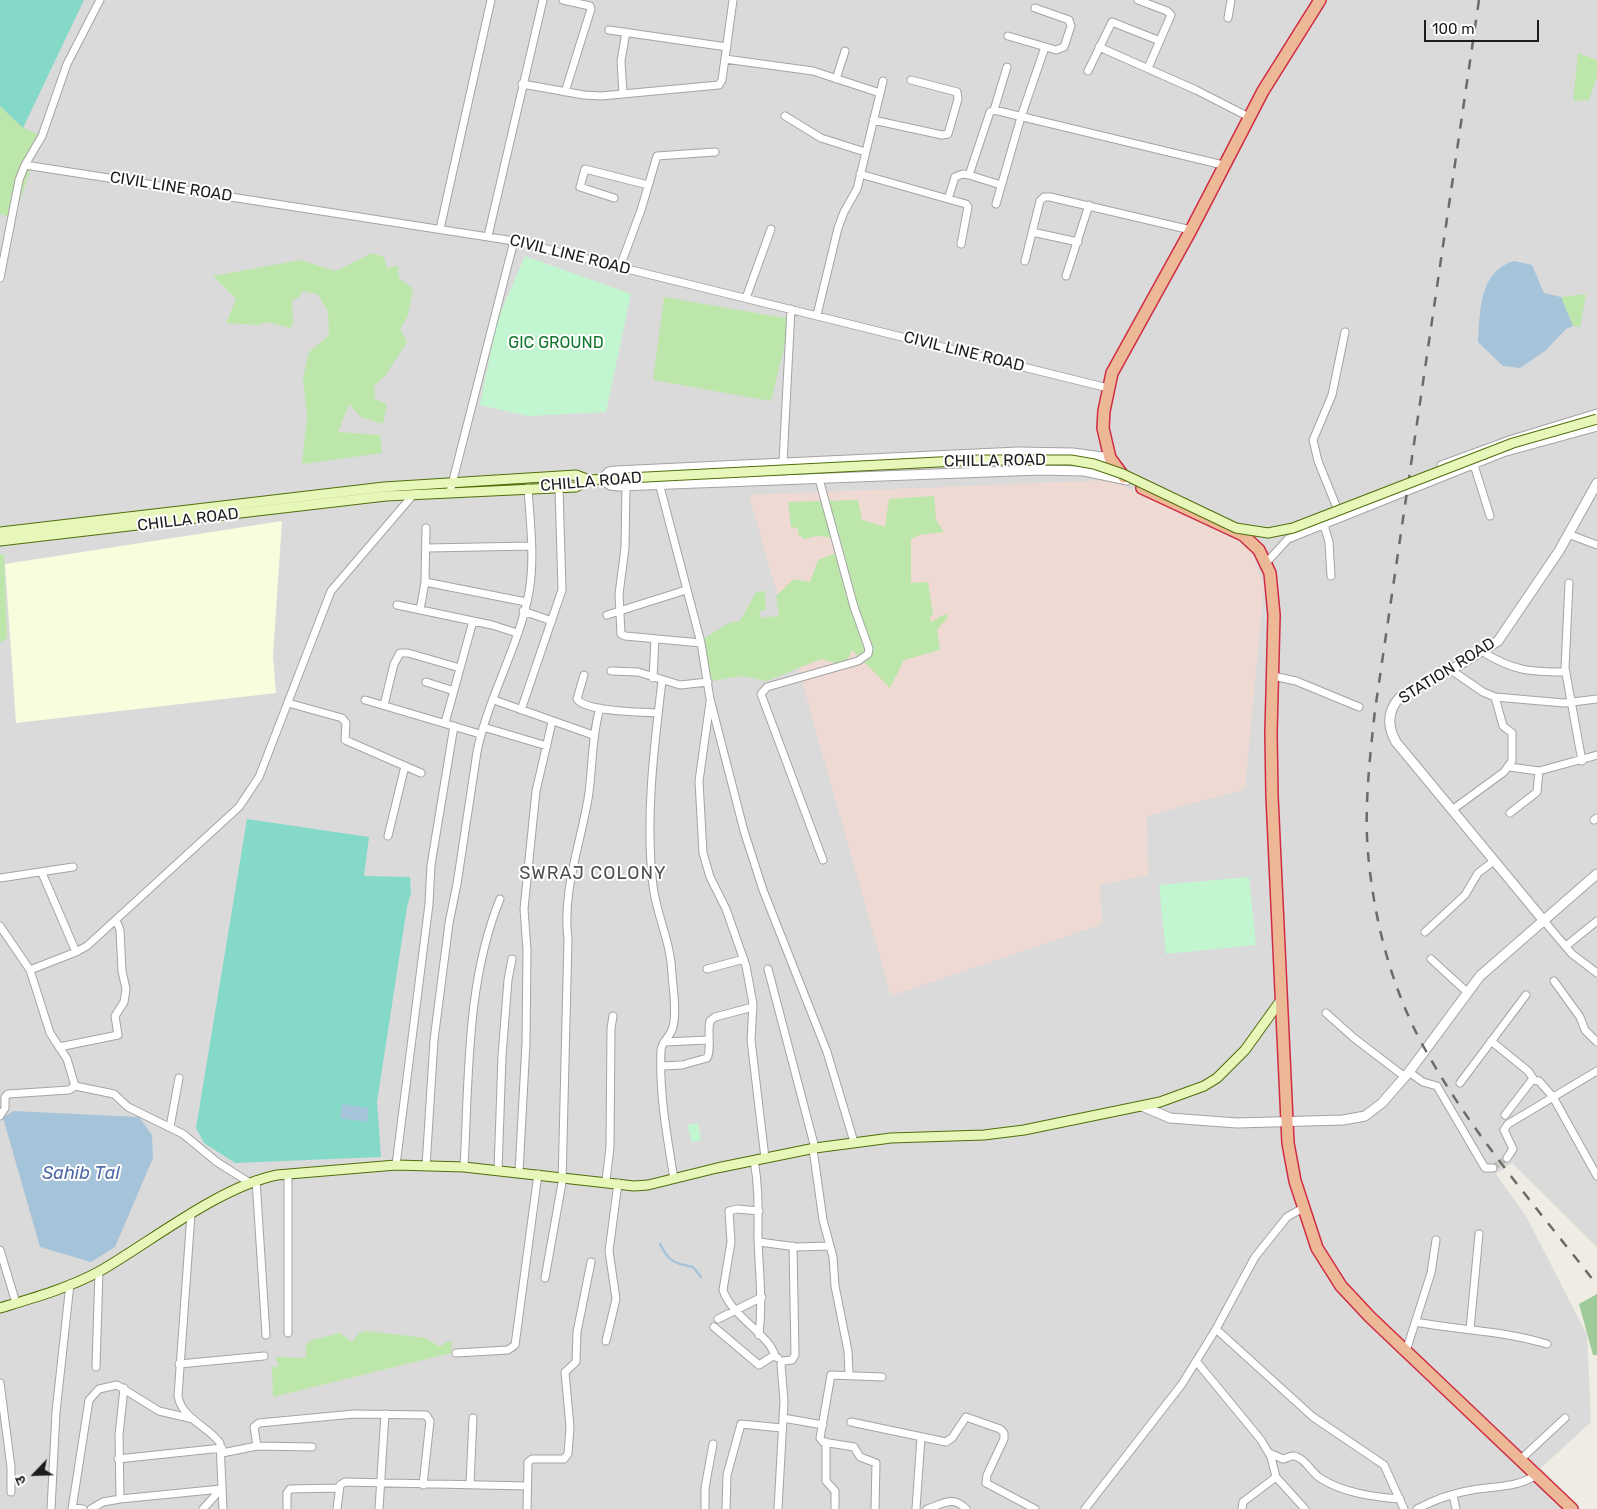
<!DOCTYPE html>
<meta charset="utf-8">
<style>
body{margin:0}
#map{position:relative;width:1597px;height:1509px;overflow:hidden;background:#eeece3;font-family:Rubik,"Noto Sans Devanagari",sans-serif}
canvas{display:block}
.north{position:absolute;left:10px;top:1449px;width:50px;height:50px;-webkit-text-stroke:4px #fff;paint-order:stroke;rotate:246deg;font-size:14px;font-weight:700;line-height:20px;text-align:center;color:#1d1d1d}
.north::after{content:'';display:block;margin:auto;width:18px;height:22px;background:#1d1d1d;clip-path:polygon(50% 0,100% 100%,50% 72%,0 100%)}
.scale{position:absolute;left:1424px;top:20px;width:115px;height:22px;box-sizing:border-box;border:2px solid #1d1d1d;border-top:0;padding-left:6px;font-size:15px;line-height:18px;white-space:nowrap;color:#1d1d1d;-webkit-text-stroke:4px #fff;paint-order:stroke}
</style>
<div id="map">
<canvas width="1597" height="1509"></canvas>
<div class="north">उ</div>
<div class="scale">100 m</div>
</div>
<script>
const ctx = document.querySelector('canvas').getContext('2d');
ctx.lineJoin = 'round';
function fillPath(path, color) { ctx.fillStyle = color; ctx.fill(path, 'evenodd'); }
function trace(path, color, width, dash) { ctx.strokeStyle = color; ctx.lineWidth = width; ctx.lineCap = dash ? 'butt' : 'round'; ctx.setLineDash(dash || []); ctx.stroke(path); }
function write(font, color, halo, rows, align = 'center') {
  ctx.font = font + ' Rubik,sans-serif'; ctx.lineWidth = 4; ctx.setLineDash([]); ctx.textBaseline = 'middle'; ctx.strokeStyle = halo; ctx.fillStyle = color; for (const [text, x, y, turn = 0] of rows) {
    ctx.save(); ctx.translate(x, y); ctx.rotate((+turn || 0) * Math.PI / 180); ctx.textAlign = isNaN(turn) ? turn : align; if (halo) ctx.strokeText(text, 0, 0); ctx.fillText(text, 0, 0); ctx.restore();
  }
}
fillPath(new Path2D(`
 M0,0H1597V1247L1512,1163L1496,1174L1526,1216L1587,1335L1591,1422L1541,1468L1581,1509H0Z`), '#dbdada');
fillPath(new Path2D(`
 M1112,480L1250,547L1264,586L1245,789L1147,816L1148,875L1100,885L1102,924L891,996L749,495Z`), '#eed9d3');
fillPath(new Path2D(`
 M282,521L273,656L276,693L16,723L5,564Z`), '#f7fddd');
fillPath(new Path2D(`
 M1578,53L1597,60V76L1589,100L1573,101Z
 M0,106L23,128L42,136L14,218L0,214Z
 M372,253L384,257L387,268L398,266L399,278L413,289L408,316L400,329L407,342L385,376L374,386L375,399L387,404L383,424L361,417L349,404L338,432L380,435L382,453L302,464L307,417L303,378L309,352L329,335L328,311L317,294L303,291L298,298L292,300L293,322L291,328L266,322L258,325L226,323L236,299L213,276L300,260L336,271Z
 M1586,294L1580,327L1573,326L1561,297Z
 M664,297L791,319L771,401L653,380Z
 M934,496L936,520L944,532L919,535L911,539V583L928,582L933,614L930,617L931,622L945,614L948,617L937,630L940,650L904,660L890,688L852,650L845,666L821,659L767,681L742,676L712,681L703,639L729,623L740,621L756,592L765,591L766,610L759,611L761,618L779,616L776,596L794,579L810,582L818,560L839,552V538L817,536L804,539L798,534V528L791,527L788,502L858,500L862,520L885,527L889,499Z
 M4,554L7,638L0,643V555Z
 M367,1331L426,1338L440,1347L446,1342L452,1341L451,1353L273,1397L272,1367L279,1366L275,1357L306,1358V1345L312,1340L340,1333L352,1342L359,1333Z`), '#bde6ab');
fillPath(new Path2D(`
 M1597,1294V1355H1593L1579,1304Z`), '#9fcb9a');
fillPath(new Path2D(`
 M525,256L631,294L606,412L528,416L480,405L497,321Z
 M1249,877L1256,945L1166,954L1159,885Z
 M698,1123L701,1140L692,1142L687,1125Z`), '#c2f6d0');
fillPath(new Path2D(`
 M0,0H84L23,128L0,106Z
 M247,819L369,837L364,876L410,877L411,893L407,907L377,1102L381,1157L235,1163L204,1143L196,1128Z`), '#85d9c9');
fillPath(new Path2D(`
 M1514,261L1532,265L1544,293L1561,297L1573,326L1566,329L1545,351L1520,368L1503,366L1478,342C1480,312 1479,271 1514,261Z
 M342,1104L369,1108L367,1122L340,1118Z
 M13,1111L139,1117L152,1135L153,1158L115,1247L91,1262L40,1247L3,1118Z`), '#a6c4d9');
trace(new Path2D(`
 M660,1244C669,1262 674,1263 693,1267L701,1277`), '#a6c4d9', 2.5);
trace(new Path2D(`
 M1493,1168L1507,1158`), '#c4c3bb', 7, [7, 3.5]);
const minor = new Path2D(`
 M563,0L590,6L591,9L565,92
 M1138,0L1167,11L1171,15L1148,68
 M1228,18L1231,0
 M609,30L727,47
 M1008,36L1056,50L1064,47L1071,26L1069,20L1035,8
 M1099,47L1196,90L1249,117
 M725,59L813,71L880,93
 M1088,71L1112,22L1160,41
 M836,79L845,51
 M522,84L584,95L601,96L719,85L722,80L733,0
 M623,94L621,61L626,32
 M994,110L1007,67
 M785,116L821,138L865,152
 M873,120L942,135L948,134L958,99L957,92L911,80
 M25,165L514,241L1108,388
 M860,174L948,199L955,177L963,174L969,175L990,112L994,110L1223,165
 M969,175L1001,185
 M614,198L580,187L585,169L648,185
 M948,199L966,204L968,207L961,244
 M996,204L1021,117L1045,47
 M440,229L491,0
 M1032,232L1078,242
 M488,236L543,0
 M1025,261L1040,201L1044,197H1050L1191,230
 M620,267L641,210L657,156L715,152
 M1066,276L1089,205
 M0,278L19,180L25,165L42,136L67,64L100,0
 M746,298L771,229
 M817,315L838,228L844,212L857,189L883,81
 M783,462L791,309
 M1441,465L1512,439L1597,413
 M1474,465L1490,516
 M819,479L854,607L869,649L868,654L858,661L767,687L761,694L823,860
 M659,483L701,643
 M626,486L625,548L619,594L621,634L625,636L701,643L710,699L744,831L763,890L827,1052L854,1142
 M450,492L514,241
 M1339,513L1318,461L1313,440L1332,395L1345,332
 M1324,525L1329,542L1331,576
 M1568,534L1597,545
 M427,548L531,546
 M1266,563L1288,539L1503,453L1597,427
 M425,582L526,602
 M1569,583L1565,668L1582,761
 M397,605L492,625L517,633
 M420,610L425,582L426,528
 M523,611L552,621
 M607,615L686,590
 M1483,652C1513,671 1531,672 1565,672
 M1451,670L1483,692L1495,697L1564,703L1597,699
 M611,671L638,672L680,685L708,682
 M584,675L577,699C586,712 641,712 658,713
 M1273,676L1296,681L1359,707
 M653,678L655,639
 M662,681C654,748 645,818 653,886C657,917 671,942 672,974C673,990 677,1011 673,1027C671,1036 662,1041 661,1050C659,1094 667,1136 674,1179
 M426,682L454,691
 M365,700L480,734
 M494,700L593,735
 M710,702L699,781L703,853L710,877L726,909L746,966L753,1004L751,1040L765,1158
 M288,703L342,718L346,723L345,740L421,773
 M384,705L394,664L400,653H408L460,668
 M521,710L562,590L559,488
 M445,723L473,621
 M483,727L547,746
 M1509,767L1539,771L1597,755
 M1452,810L1504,772L1512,761V733L1503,726L1495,697
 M1510,813L1537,792L1539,771
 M1594,820L1597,818
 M388,836L405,766
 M42,873L76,952
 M0,878L73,867
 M1544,921L1572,954L1597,973
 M0,926L30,970L50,1033L67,1059L75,1086L69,1090L8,1094L5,1097V1108L0,1116
 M1425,932L1465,895L1478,873L1494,861
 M1566,946L1597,921
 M1431,959L1467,992
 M707,969L744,959
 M768,969L815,1148
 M30,970L76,952L87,946L239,807L259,777L331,591L413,495
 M1554,981L1580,1017L1585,1030L1597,1042
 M1326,1013L1354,1038L1405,1077
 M1491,1041L1528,1071L1534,1080
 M664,1042L708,1040
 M59,1047L118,1035L115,1016L124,1002L126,989L122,971L120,930L116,920
 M662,1066L682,1065L707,1058C712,1050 707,1032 710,1021L715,1017L753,1007
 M1409,1072L1423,1082L1437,1086L1485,1168H1493
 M1460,1083L1526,995
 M75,1086L114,1094L128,1107L183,1134L217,1162L250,1183
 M1505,1115L1532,1080L1539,1081L1553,1097L1597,1176
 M170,1127L179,1078
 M813,1149L823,1220L833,1257L835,1286L848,1351L849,1375
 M1507,1158L1513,1149L1504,1130L1508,1124L1597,1071
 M754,1160C759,1187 758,1211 758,1238C759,1272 763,1300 759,1335
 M396,1165L429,904L431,865L454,726
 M426,1166L434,1040L449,923L457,884L477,752C488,697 519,647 529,592C535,558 530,521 528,488
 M464,1167C469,1078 466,982 500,899
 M498,1170L502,1056L508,980L512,959
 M519,1172L526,1043L527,950L524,909L536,791L552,722
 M288,1174V1333
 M256,1180L266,1335
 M606,1181L610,1147L611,1028L613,1016
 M759,1211L737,1209L729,1211L731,1242L723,1290C731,1316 769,1334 775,1356
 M191,1214L178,1396C182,1419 208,1426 220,1443L223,1509
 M759,1242L797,1247L830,1246
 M0,1250L16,1303
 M545,1278L562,1183L568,939C562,893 580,845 588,799C593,769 591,738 600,708
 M718,1319L762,1297
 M1416,1322C1462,1331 1501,1330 1547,1344
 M714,1327L759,1365L773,1356L778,1358
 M1216,1329L1313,1417L1384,1465L1404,1509
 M1470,1329L1479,1234
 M606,1341L616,1299L609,1251L618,1183
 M1406,1351L1431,1273L1436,1240
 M456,1353L508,1350L515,1345L538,1174
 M1196,1361L1261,1440L1271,1457L1276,1477L1305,1509
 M179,1364L264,1356
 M96,1367L99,1271
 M0,1383L11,1467V1492
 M783,1418L823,1425
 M851,1422L946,1442L952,1438L966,1417L1000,1429L1004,1433V1439L987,1475L986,1483L1035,1509
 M826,1442V1481L835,1491V1509
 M257,1446L254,1427L259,1423L354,1414L426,1415L430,1421L423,1485
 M222,1453L257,1446L312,1447
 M1269,1453L1283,1459C1288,1458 1292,1454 1297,1457C1306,1460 1312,1473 1320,1478C1343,1493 1374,1497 1400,1499
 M118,1459L222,1448
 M1520,1460L1565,1418
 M470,1484L473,1418
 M1453,1495L1456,1509
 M120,1499L119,1435L124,1388
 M73,1508L83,1509
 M51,1509L56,1412L70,1284
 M72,1509L89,1400L99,1389L117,1385L159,1411L193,1419
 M91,1509L103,1502L120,1499L221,1489
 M203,1509L221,1489
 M287,1509V1493L290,1489L339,1488
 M337,1509L340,1485L345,1482L527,1486
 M379,1509L385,1414
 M527,1509L528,1462L532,1459H564L568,1454L570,1427L565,1372L576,1362L577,1332L591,1262
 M705,1509V1488L713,1444
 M726,1509L727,1475L741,1424L782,1428
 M778,1509L784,1401L781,1364L783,1361L792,1360L795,1355L793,1246
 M875,1509L876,1463L860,1457L854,1447L823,1442L820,1438L831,1375L882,1377
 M916,1509L921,1437
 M927,1509C943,1504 953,1495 966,1509
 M1085,1509L1182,1384L1216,1329L1255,1257L1287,1217L1303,1208
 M1242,1509L1243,1502L1276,1477
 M1417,1509C1434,1500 1453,1493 1472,1490C1494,1486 1517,1488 1536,1475`);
const tertiary = new Path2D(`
 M1110,458L1073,453L1018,452L615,471L609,472L602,479L610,485L619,486L1040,470L1084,471L1127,480
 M1544,921L1396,742C1387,726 1387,711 1400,697L1451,670L1498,641L1559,551L1597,483
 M1142,1106L1170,1118L1237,1123L1343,1120L1365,1116L1382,1103L1409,1072L1480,976L1597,874`);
const secondary = new Path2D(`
 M0,532L384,487L576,475L589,480
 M0,541L386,496L576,487L589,480L627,478
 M0,1308C33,1298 69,1288 100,1271C152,1241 219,1187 277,1175L396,1165L464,1167L634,1186L648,1185L717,1168L815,1148L891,1138L984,1135L1024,1130L1160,1102L1204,1086L1217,1078L1245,1050L1281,1000`);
const trunk = new Path2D(`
 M1124,477L1110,458L1103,428L1104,411L1112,373L1191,230L1263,91L1320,0
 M1142,488L1243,535L1259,550L1270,573L1274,615L1271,733L1272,796L1288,1143L1295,1181L1317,1248L1341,1286L1370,1317L1572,1509`);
trace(minor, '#a4a4a4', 9);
trace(tertiary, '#a4a4a4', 11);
trace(secondary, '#506e0a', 11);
trace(trunk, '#d02c44', 14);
trace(minor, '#fff', 7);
trace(tertiary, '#fff', 9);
trace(secondary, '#e7f6b9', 9);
trace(trunk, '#ecb896', 11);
trace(new Path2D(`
 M1479,0L1375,710C1370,757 1364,806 1368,853C1374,921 1392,991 1426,1051C1473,1135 1538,1209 1597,1285`), '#6b6b6b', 2.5, [10, 10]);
const secondaryBridge = new Path2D(`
 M627,478L977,460H1071L1094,464L1123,474L1236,528L1268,533L1293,528L1513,443L1597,419`);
trace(secondaryBridge, '#506e0a', 11, []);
trace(secondaryBridge, '#e7f6b9', 9);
write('16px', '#1d1d1d', '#fff', [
 ["CIVIL LINE ROAD",171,187,9],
 ["CIVIL LINE ROAD",570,255,14],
 ["CIVIL LINE ROAD",964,352,14],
 ["CHILLA ROAD",995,461,-1],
 ["CHILLA ROAD",591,482,-5],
 ["CHILLA ROAD",188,520,-7],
 ["STATION ROAD",1447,671,-32]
]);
write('16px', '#11762d', '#fff', [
 ["GIC GROUND",556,343]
]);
ctx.letterSpacing = '1px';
write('18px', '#505050', '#fff', [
 ["SWRAJ COLONY",593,874]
]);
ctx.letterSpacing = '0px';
write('italic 18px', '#4f6aa8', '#fff', [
 ["Sahib Tal",81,1174]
]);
</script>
